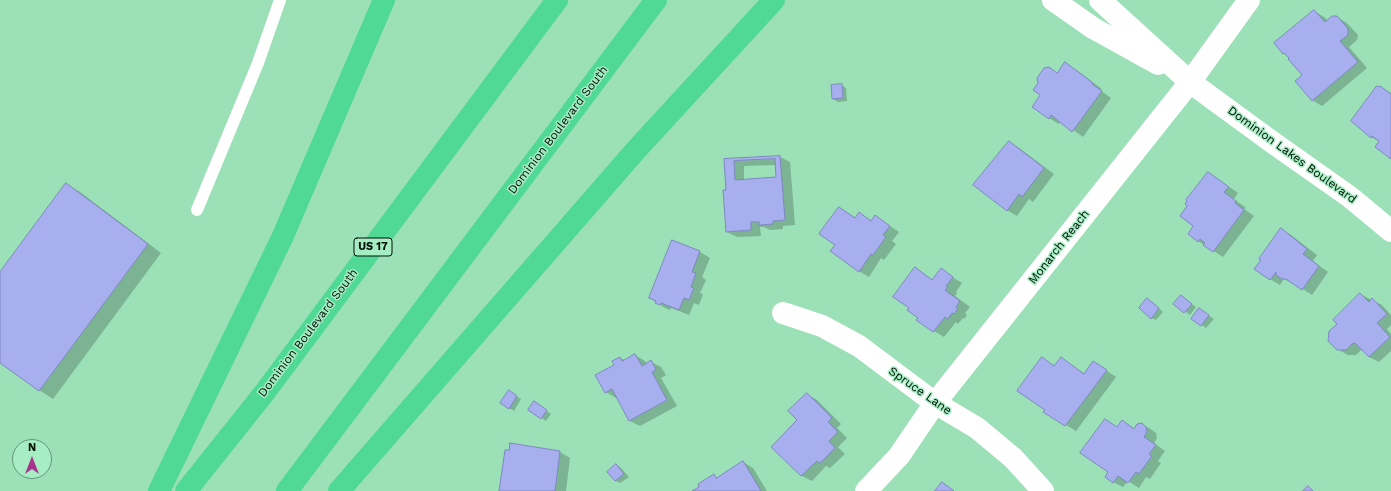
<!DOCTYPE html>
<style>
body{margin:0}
#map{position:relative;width:1391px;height:491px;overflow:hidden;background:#9be0b7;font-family:"Work Sans",sans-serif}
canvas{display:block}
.north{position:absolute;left:12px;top:439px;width:40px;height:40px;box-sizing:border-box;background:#a7edc4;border:1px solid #649578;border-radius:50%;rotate:0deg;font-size:11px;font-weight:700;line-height:16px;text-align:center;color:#001105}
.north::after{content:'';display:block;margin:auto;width:14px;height:18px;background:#a8348e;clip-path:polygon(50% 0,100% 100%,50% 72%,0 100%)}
</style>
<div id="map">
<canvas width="1391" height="491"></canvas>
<div class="north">N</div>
</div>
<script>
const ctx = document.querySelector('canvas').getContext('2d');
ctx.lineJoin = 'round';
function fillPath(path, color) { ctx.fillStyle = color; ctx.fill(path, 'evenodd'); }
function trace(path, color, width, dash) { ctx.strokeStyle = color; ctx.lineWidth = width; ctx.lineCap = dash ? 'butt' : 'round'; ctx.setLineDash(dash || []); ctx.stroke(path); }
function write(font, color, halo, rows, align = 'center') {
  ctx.font = font + ' "Work Sans",sans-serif'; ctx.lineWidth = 3; ctx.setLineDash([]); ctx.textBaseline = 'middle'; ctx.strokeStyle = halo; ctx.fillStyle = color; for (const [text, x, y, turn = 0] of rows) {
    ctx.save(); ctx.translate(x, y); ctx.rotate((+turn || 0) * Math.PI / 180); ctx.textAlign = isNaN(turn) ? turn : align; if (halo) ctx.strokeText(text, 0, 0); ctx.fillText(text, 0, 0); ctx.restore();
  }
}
fillPath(new Path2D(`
 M1314,11L1324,17L1328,21L1337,17L1347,23L1358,35L1357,40L1349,47L1367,68L1322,106L1312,100L1304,75L1275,43Z
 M1049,68L1058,73L1075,69L1102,89L1100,90L1111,98L1083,137L1061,121L1059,124L1049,118L1034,107L1042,95Z
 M842,85L846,88L847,101L838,102L833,99Z
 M1381,87L1391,93V158L1380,142L1371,137Z
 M1009,142L1019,148L1054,174L1033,202L1029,199L1017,216L1007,210Z
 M780,157L790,162L795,225L783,226V229L770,230L764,227H760L761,236L737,237L727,232V191L725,160ZM776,165L777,178L744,180V166Z
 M1209,173L1238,193L1234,199L1246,208L1244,209L1254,216L1223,257L1198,241L1195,226Z
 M66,184L80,192L161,253L53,399L39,390L0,361V273Z
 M840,208L856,218L859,213L872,221L875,216L899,232L892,241L896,244L884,260L881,258L869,277L859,271L836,245Z
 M1281,229L1291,235L1317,255L1313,261L1328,272L1312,295L1295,284H1293L1284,279L1280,285L1270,279L1262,260Z
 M673,241L700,252L710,258L702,277L706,280L700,293L703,294L699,305L694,303L689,315L671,308L670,310L665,308L650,298Z
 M915,268L933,280L941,270L962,283L956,292L957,293L955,296L970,307L965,313L967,315L964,319L963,318L958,324L956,322L944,337L934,331L910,307Z
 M1360,294L1382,305L1391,315V325L1387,329L1391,334V351L1379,362L1369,357L1362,349L1356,355H1348L1337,349L1338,324Z
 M1181,296L1196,307L1190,315L1174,304Z
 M1152,302L1163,312L1156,320L1151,318Z
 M1204,312L1214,319L1206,328L1192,318Z
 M635,355L645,361L647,364L651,362L661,367L666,375L661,378L677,406L640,426L630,421L617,397L616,398L606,392L615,365L620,358L625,360Z
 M1042,358L1055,366L1061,358L1085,374L1103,368L1116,377L1076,431L1045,412L1046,410Z
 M509,392L521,399L514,411L509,408Z
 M807,394L817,400L841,424L837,428L847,438L838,447L845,454L830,468L826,466L812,481L802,476L772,447L799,420Z
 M539,405L551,414L546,421L529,409Z
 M1123,421L1135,429L1142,424L1152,430L1156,433L1157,438L1154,443L1165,451L1158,461L1161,463L1150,479L1146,477L1139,488L1128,481L1123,487L1113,482L1110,472L1118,428Z
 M510,451L560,452L570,458L566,491H500Z
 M743,462L753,468L767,491H694L701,487L714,476L717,478Z
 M617,465L621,468L629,477L620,483L616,481L608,472Z`), '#0003');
const building = new Path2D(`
 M1314,10L1325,22L1332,16H1337L1348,29V35L1340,41L1358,62L1312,101L1295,81L1302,75L1288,59L1289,58L1284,53L1283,54L1274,43Z
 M1065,62L1093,83L1092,84L1102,91L1072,132L1051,115L1049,119L1032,107L1040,95L1033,90L1038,83L1037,78L1044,68L1049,67L1057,73Z
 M842,84L843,98L832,99L831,85Z
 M1377,86L1379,87L1380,86L1391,94V159L1375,147L1379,141L1372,136L1371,138L1351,121Z
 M1009,141L1044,168L1022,197L1019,194L1007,211L973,185Z
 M780,156L785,220L773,221V224L759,225V222H751V230L726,232L723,190H726L724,159ZM775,159L776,177L735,180L734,161Z
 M1208,172L1229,187L1224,192L1236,201L1235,203L1244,210L1213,252L1203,245L1205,243L1200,239L1198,242L1188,234L1193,226L1180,216L1187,206L1185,204L1187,201L1186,200Z
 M66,183L148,244L39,391L0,363V272Z
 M839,207L855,218L859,212L871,221L875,215L890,226L883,235L886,237L873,255L871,254L859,272L830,251L835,245L819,234Z
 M1281,228L1307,249L1303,254L1319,266L1302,290L1286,279H1282L1276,275V272L1270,280L1254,269L1261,260L1259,259Z
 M672,240L700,251L692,272L696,273L691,287L694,288L689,300L684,298L679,310L661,303L660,305L655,303L656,301L649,298Z
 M915,267L932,280L941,268L953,277L946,286L948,287L945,290L960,301L956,307L958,308L954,314L952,313L948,319L945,317L933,332L916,320L918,318L907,310L909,308L893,297Z
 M1360,293L1369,302L1372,298L1387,314L1377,323L1390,337L1369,357L1355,343L1352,344L1346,350H1337L1328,341L1329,331L1337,324L1333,320Z
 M1181,295L1192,304L1184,313L1173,304Z
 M1147,298L1159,308L1151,319L1139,308Z
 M1199,308L1209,315L1201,326L1191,319Z
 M635,354L642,366L651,360L656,370L652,372L667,400L629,421L612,389L605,393L595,375L614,365L612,361L620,357L622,361Z
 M1042,357L1054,366L1061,357L1084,374L1093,361L1107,370L1065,426L1043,412L1045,410L1017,391Z
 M509,390L517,396L509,409L500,403Z
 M807,393L832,418L828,422L838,432L829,441L835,448L820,463L817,461L801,476L771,447L797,420L788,411Z
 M534,401L547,410L541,419L528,410Z
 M1105,419L1117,427L1122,420L1134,429L1137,424L1142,423L1146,427L1147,432L1144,437L1156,445L1149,454L1152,456L1139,474L1136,472L1128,483L1118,476L1113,483L1105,477L1108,472L1080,453Z
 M510,443L560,451L555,491H499L505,450H509Z
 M743,461L761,491H692L699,487L698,484L714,474L716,478Z
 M616,464L624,474L615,481L607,472Z
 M942,482L954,491H935Z
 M1308,486L1313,491H1303Z`);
fillPath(building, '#a7afef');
trace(building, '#7f87c2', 1);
trace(new Path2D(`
 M197,210L258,63L280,0`), '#fff', 12);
trace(new Path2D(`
 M1053,0L1093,28L1158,64
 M1100,0L1190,82L1272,142L1350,197L1391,231
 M783,313L822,326L859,346L935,403L977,428L1013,458L1043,491
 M866,491L899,456L935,403L1190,82L1249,0`), '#fff', 22);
trace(new Path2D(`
 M159,491L283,236L384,0
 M186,491L265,392L557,0
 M287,491L656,0
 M339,491L636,150L774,0`), '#50d995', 22);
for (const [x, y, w] of [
 [373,247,38]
]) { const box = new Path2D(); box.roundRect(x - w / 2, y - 9, w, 18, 3); ctx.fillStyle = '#a7edc4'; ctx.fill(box); trace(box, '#001105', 1); }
write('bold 11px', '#001105', null, [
 ["US 17",373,247]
]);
write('12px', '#001105', '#a7edc4', [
 ["Dominion Boulevard South",558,130,-53],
 ["Dominion Lakes Boulevard",1292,155,36],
 ["Monarch Reach",1059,247,-52],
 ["Dominion Boulevard South",308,333,-53],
 ["Spruce Lane",920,391,35]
]);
</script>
